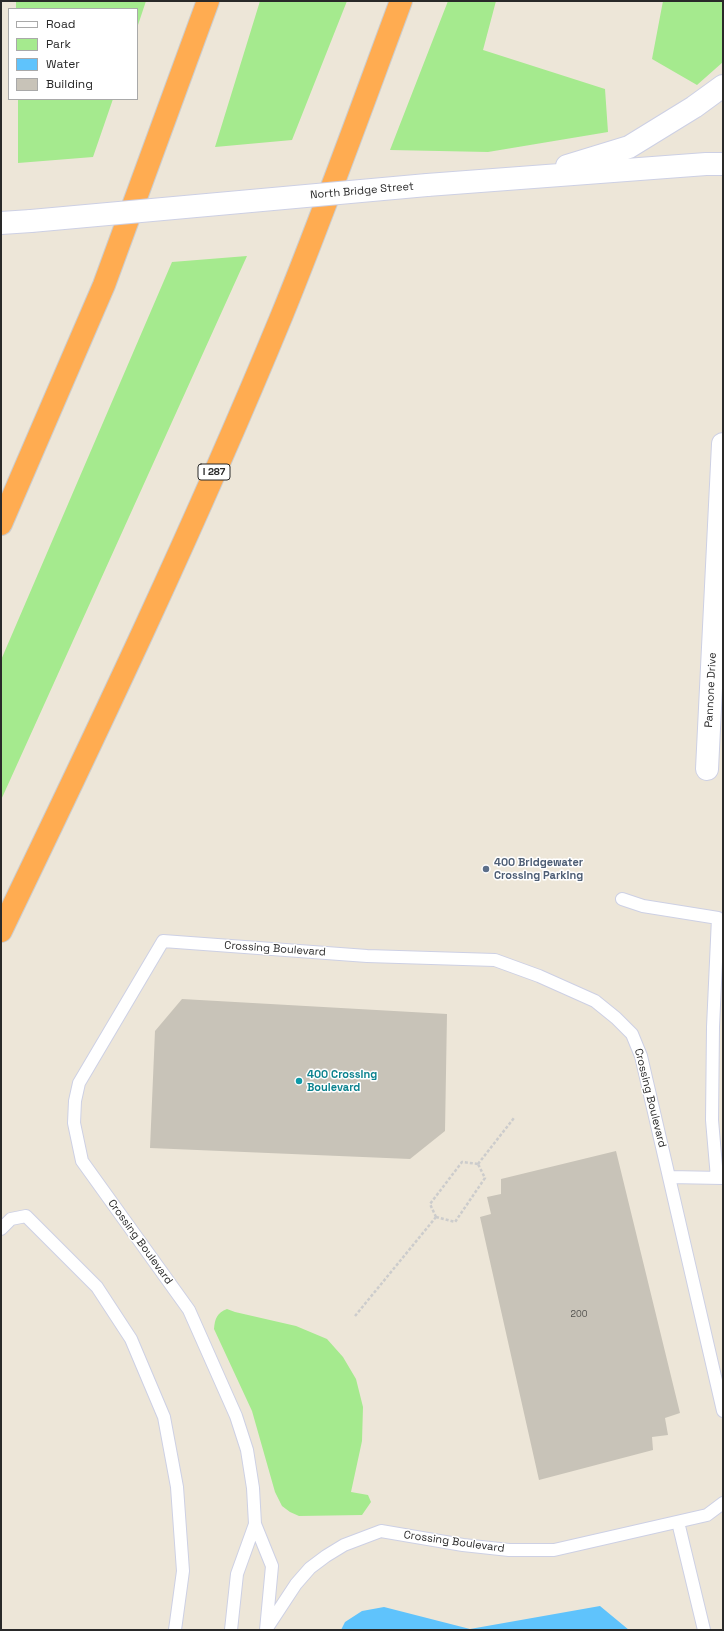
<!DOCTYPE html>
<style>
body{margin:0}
#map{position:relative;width:724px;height:1631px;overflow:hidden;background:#ede6d8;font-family:"Space Grotesk",sans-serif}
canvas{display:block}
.frame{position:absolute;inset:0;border:2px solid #292929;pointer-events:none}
.legend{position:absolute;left:8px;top:8px;width:130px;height:92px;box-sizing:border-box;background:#fff;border:1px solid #a9a9a9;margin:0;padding:5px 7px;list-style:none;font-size:12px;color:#292929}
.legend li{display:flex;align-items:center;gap:8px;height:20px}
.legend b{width:20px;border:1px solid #a9a9a9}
</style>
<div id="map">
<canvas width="724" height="1631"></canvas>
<div class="frame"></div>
<ul class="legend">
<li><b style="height:5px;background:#fff"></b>Road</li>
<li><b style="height:11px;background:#a5ea8e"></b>Park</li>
<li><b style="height:11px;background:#5fc3fc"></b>Water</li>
<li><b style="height:11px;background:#c8c3b8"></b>Building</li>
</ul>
</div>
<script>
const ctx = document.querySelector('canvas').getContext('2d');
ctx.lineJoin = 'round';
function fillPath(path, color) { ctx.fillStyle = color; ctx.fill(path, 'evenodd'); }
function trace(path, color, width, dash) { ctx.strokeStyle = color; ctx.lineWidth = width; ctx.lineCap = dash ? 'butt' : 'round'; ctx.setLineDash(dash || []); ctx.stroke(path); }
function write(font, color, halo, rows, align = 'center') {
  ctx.font = font + ' "Space Grotesk",sans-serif'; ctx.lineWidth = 3; ctx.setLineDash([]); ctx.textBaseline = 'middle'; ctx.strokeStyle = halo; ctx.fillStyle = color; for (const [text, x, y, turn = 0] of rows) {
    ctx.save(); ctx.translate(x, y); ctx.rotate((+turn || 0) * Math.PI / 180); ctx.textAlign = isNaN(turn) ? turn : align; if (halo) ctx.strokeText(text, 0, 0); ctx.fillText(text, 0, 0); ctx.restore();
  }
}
fillPath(new Path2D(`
 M16,1H146L137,28V9H16Z
 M260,1H347L292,140L215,147Z
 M448,1H496L483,50L605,89L608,132L488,152L390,150Z
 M663,1H723V62L697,85L652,59Z
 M18,99H113L93,157L18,163Z
 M247,256L1,800V660L172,262Z
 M227,1309L235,1312L296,1326L327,1339L343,1357L356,1379L363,1407L362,1441L351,1492L368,1495L371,1502L362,1515L299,1516L290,1512L282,1506L275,1492L252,1411L214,1329C215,1318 217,1313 227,1309Z`), '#a5ea8e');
fillPath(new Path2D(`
 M600,1606L629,1630H341L345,1622L362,1611L384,1607L470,1629Z`), '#5fc3fc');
fillPath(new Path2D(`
 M182,999L447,1014L445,1131L410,1159L150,1148L155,1031Z
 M616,1151L680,1413L665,1418L668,1435L652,1437L653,1450L539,1480L480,1217L491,1214L487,1197L501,1194V1179Z`), '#c8c3b8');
const lane = new Path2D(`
 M622,899L643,906L718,918L713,1027L712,1120L717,1178
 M669,1177L723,1178
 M1,1229L11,1219L26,1216L97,1287L131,1339L164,1417L177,1487L183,1571L175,1630
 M678,1522L704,1630
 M267,1628L296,1584L310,1568L326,1556L344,1545L381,1531L463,1545L509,1550H554L707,1515L723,1503
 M231,1630L237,1574L255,1524
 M266,1630L272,1566L255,1524L253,1488L247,1450L236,1416L189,1310L82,1161L74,1123L75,1101L79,1083L163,941L367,956L495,960L539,976L595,1001L616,1018L632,1034L641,1056L723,1411`);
const street = new Path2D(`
 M707,769L723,444`);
const secondary = new Path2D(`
 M567,166L629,147L694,107L723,86
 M427,185L706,164H723
 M1,223L31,221`);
const highway = new Path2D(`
 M1,524L104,285L208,1
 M1,931C99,728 196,524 282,315C324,212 362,106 401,1`);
trace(lane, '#cdd0e4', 14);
trace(street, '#cdd0e4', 24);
trace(secondary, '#cdd0e4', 24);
trace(highway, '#ccc', 24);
trace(new Path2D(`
 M478,1164L514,1118
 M436,1217L455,1222L485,1178L478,1164
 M436,1217L430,1204L462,1162L478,1164
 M355,1316L436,1217`), '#ccc', 2.5, [3, 2]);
trace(lane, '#fff', 12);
trace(street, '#fff', 22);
trace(secondary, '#fff', 22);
trace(highway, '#ffac51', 22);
const secondaryBridge = new Path2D(`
 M31,221L427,185`);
trace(secondaryBridge, '#cdd0e4', 24, []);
trace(secondaryBridge, '#fff', 22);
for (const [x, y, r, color] of [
 [486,869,4,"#5c6f8a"],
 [299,1081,4,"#0f9aa8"]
]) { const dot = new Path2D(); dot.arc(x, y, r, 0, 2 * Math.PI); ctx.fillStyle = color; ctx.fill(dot); trace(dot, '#fff', 1.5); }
write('9px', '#51504d', null, [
 ["200",579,1315]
]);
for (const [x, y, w] of [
 [214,472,32]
]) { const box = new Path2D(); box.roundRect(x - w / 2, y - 8, w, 16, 3); ctx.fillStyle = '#fff'; ctx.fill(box); trace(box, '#292929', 1); }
write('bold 10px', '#292929', null, [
 ["I 287",214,472]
]);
write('11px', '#292929', '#fff', [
 ["North Bridge Street",362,191,-5],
 ["Pannone Drive",711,690,-87],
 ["Crossing Boulevard",275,949,4],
 ["Crossing Boulevard",650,1098,76],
 ["Crossing Boulevard",140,1242,54],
 ["Crossing Boulevard",454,1542,8]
]);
write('bold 11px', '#4e5e75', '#fff', [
 ["400 Bridgewater",494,863],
 ["Crossing Parking",494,876]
], 'left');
write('bold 11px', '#0d838f', '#fff', [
 ["400 Crossing",307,1075],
 ["Boulevard",307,1088]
], 'left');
</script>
